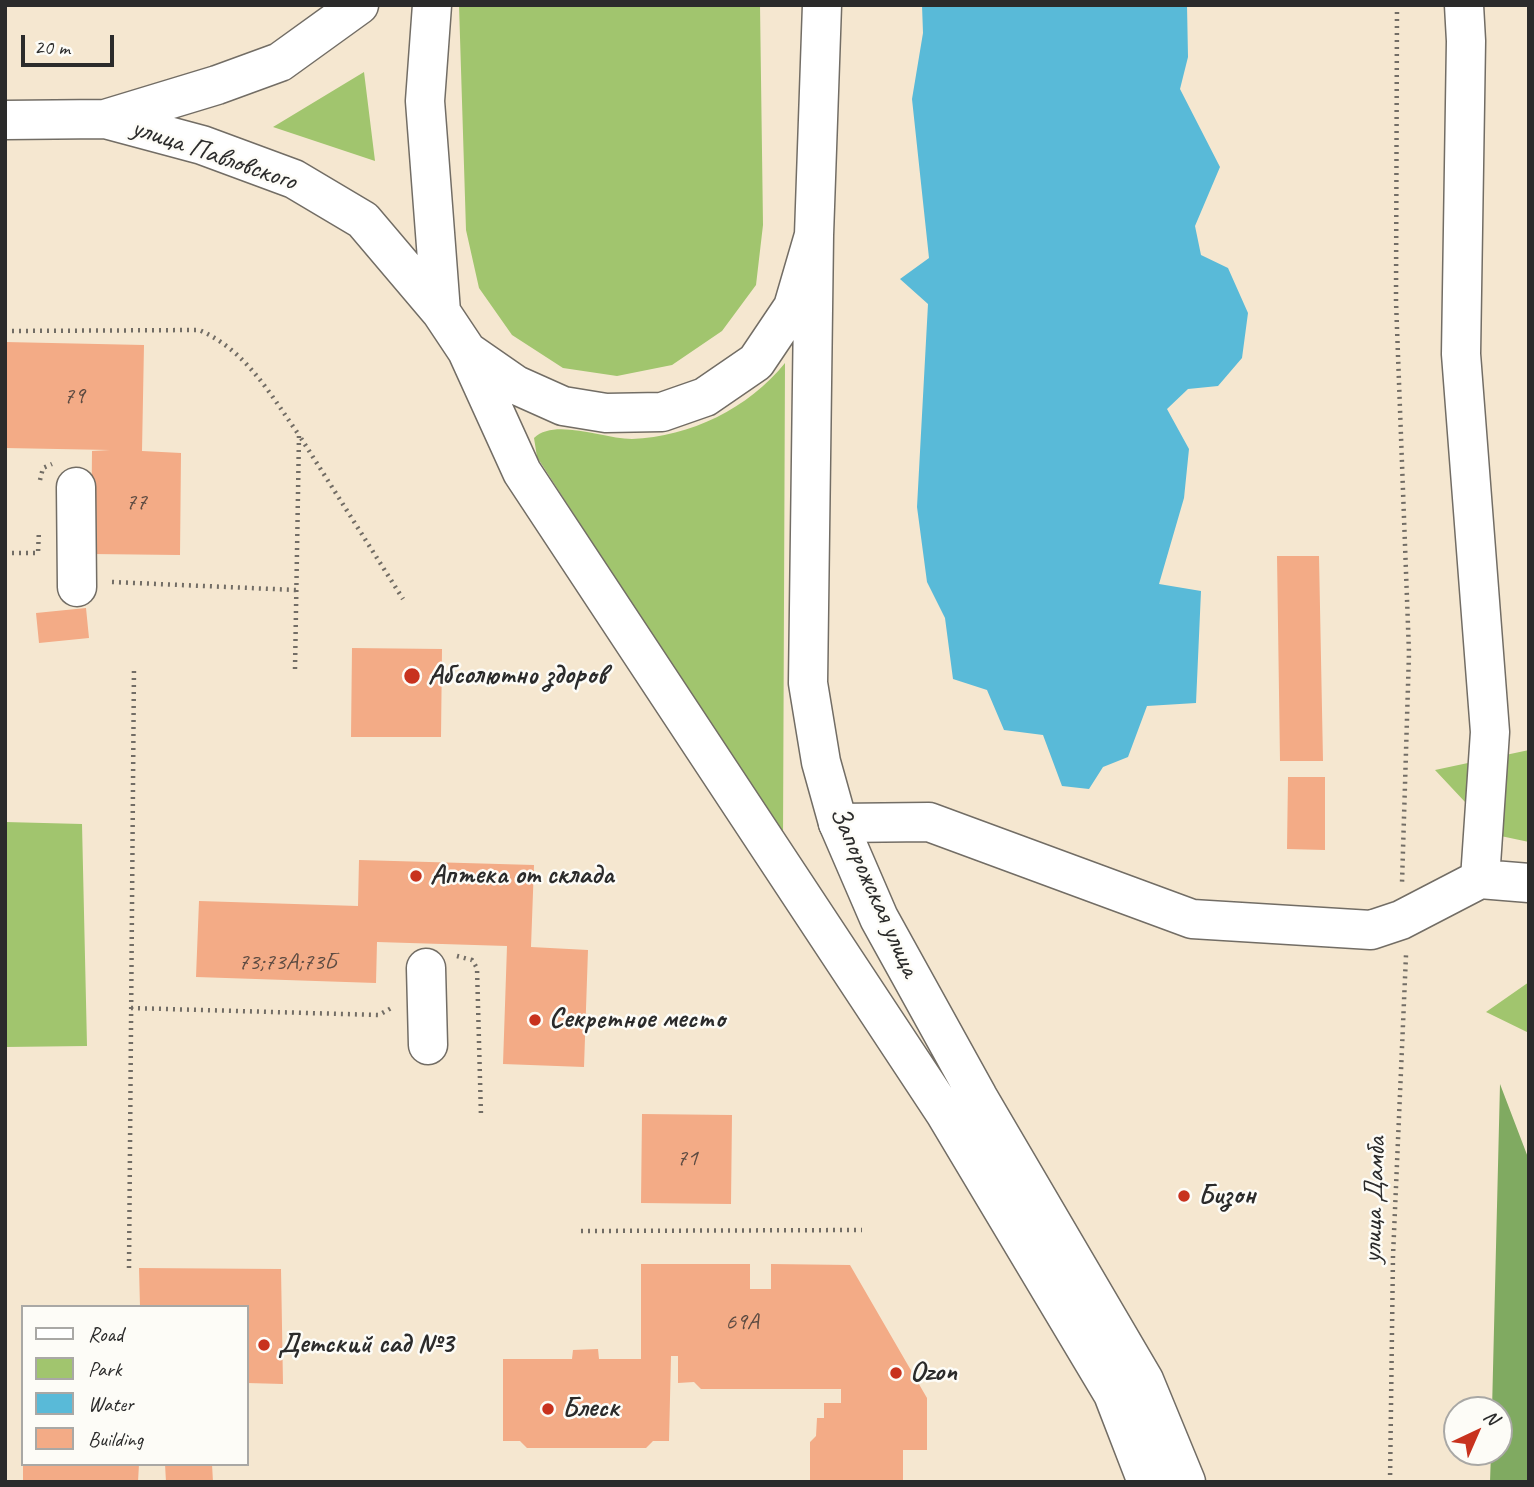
<!DOCTYPE html>
<meta charset="utf-8">
<style>
body{margin:0}
#map{position:relative;width:1534px;height:1487px;overflow:hidden;background:#f5e7d0;font-family:Caveat,sans-serif}
canvas{display:block}
.frame{position:absolute;inset:0;border:7px solid #2b2b2b;pointer-events:none}
.legend{position:absolute;left:21px;top:1305px;width:228px;height:161px;box-sizing:border-box;background:#fdfcf7;border:2px solid #a9a8a5;margin:0;padding:9px 12px;list-style:none;font-size:21px;color:#2b2b2b}
.legend li{display:flex;align-items:center;gap:14px;height:35px}
.legend b{width:35px;border:2px solid #a9a8a5}
.north{position:absolute;left:1443px;top:1396px;width:70px;height:70px;box-sizing:border-box;background:#fdfcf7;border:2px solid #a9a8a5;border-radius:50%;rotate:44deg;font-size:19px;font-weight:700;line-height:28px;text-align:center;color:#2b2b2b}
.north::after{content:'';display:block;margin:auto;width:24px;height:32px;background:#c8321e;clip-path:polygon(50% 0,100% 100%,50% 72%,0 100%)}
.scale{position:absolute;left:21px;top:35px;width:93px;height:32px;box-sizing:border-box;border:4px solid #2b2b2b;border-top:0;padding-left:9px;font-size:21px;line-height:24px;white-space:nowrap;color:#2b2b2b;-webkit-text-stroke:5px #fdfcf7;paint-order:stroke}
</style>
<div id="map">
<canvas width="1534" height="1487"></canvas>
<div class="frame"></div>
<ul class="legend">
<li><b style="height:9px;background:#fff"></b>Road</li>
<li><b style="height:19px;background:#a1c56e"></b>Park</li>
<li><b style="height:19px;background:#59bad8"></b>Water</li>
<li><b style="height:19px;background:#f3ab86"></b>Building</li>
</ul>
<div class="north">N</div>
<div class="scale">20 m</div>
</div>
<script>
const ctx = document.querySelector('canvas').getContext('2d');
ctx.lineJoin = 'round';
function fillPath(path, color) { ctx.fillStyle = color; ctx.fill(path, 'evenodd'); }
function trace(path, color, width, dash) { ctx.strokeStyle = color; ctx.lineWidth = width; ctx.lineCap = dash ? 'butt' : 'round'; ctx.setLineDash(dash || []); ctx.stroke(path); }
function write(font, color, halo, rows, align = 'center') {
  ctx.font = font + ' Caveat,sans-serif'; ctx.lineWidth = 5; ctx.setLineDash([]); ctx.textBaseline = 'middle'; ctx.strokeStyle = halo; ctx.fillStyle = color; for (const [text, x, y, turn = 0] of rows) {
    ctx.save(); ctx.translate(x, y); ctx.rotate((+turn || 0) * Math.PI / 180); ctx.textAlign = isNaN(turn) ? turn : align; if (halo) ctx.strokeText(text, 0, 0); ctx.fillText(text, 0, 0); ctx.restore();
  }
}
fillPath(new Path2D(`
 M459,5H760L763,225L756,285L722,331L672,365L617,376L563,368L512,335L479,288L466,230Z
 M364,72L375,161L273,127Z
 M785,363L783,839L537,457L534,438C555,418 603,439 632,439C690,437 749,408 785,363Z
 M1529,750V842L1496,835L1435,770Z
 M5,822L82,824L87,1046L5,1047Z
 M1529,982V1033L1486,1012Z`), '#a1c56e');
fillPath(new Path2D(`
 M1500,1084L1529,1160V1482H1490L1491,1452H1499V1410H1492Z`), '#80aa61');
fillPath(new Path2D(`
 M922,5H1187L1188,57L1180,89L1220,167L1195,226L1201,255L1228,268L1248,313L1242,358L1218,386L1188,389L1167,409L1189,449L1184,498L1159,584L1201,591L1196,703L1147,706L1128,757L1103,767L1089,789L1062,786L1043,735L1004,730L987,690L953,679L945,618L927,582L917,507L928,304L900,279L929,258L912,99L923,33Z`), '#59bad8');
fillPath(new Path2D(`
 M5,342L144,345L142,451L181,453L180,555L91,554L92,451L110,450L5,448Z
 M1277,556H1319L1323,761H1280Z
 M86,608L89,638L39,643L36,613Z
 M352,648L442,649L441,737H351Z
 M1288,777H1325V850L1287,849Z
 M359,860L534,865L531,947L588,950L584,1067L503,1064L507,946L377,942L376,983L196,977L199,901L358,906Z
 M642,1114L732,1115L731,1204L641,1203Z
 M641,1264H750V1289H771V1264L850,1265L927,1398V1450H903V1482H810V1442L816,1436L817,1418H824V1403H841V1389H701L694,1382L678,1383V1356H671L669,1441H653L646,1448H527L520,1441H503V1359H572L573,1350L598,1349L599,1359H641Z
 M139,1268L281,1269L283,1384L247,1383V1307H140Z
 M23,1464H139L138,1482H23Z
 M165,1464H212L213,1482H166Z`), '#f3ab86');
const minor = new Path2D(`
 M1464,5L1466,41L1461,354L1490,732L1480,879
 M76,487L77,587
 M838,823L929,822L1192,919L1371,930L1401,920L1480,879L1529,883
 M426,968L428,1045`);
const major = new Path2D(`
 M432,5L425,101L441,312
 M105,119L202,145L294,179L363,220L441,312L467,351L516,385L563,406L606,413L662,412L705,397L756,362L793,307L814,235L822,5
 M5,120L105,119L217,85L280,62L359,5
 M814,235L808,683L821,762L838,823L879,918L978,1097L1144,1380L1186,1482
 M467,351L522,472L945,1113L1113,1394L1147,1482`);
trace(minor, '#726d65', 41);
trace(major, '#726d65', 41);
trace(new Path2D(`
 M1397,5L1396,301L1409,653L1402,883
 M5,331L199,330C246,350 270,394 299,435
 M40,480L43,468L52,464
 M5,553H38L39,530
 M112,582L296,590
 M295,669L299,435L403,599
 M457,956L472,960L477,968L481,1116
 M131,1008L379,1015L393,1007
 M581,1231L862,1230
 M129,1268L134,666
 M1390,1482L1393,1256L1406,955`), '#726d65', 4.5, [2, 5]);
trace(minor, '#fff', 38);
trace(major, '#fff', 38);
for (const [x, y, r, color] of [
 [412,676,9,"#c8321e"],
 [416,876,7,"#c8321e"],
 [535,1020,7,"#c8321e"],
 [1184,1196,7,"#c8321e"],
 [264,1345,7,"#c8321e"],
 [896,1373,7,"#c8321e"],
 [548,1409,7,"#c8321e"]
]) { const dot = new Path2D(); dot.arc(x, y, r, 0, 2 * Math.PI); ctx.fillStyle = color; ctx.fill(dot); trace(dot, '#fdfcf7', 2.5); }
write('24px', '#5d4b42', null, [
 ["79",74,397],
 ["77",136,503],
 ["73;73А;73Б",287,963],
 ["71",687,1159],
 ["69А",742,1323]
]);
write('28px', '#2b2b2b', '#fdfcf7', [
 ["улица Павловского",214,155,19],
 ["Запорожская улица",874,892,66],
 ["улица Дамба",1375,1200,-88]
]);
write('bold 28px', '#2b2b2b', '#fdfcf7', [
 ["Абсолютно здоров",428,676],
 ["Аптека от склада",430,876],
 ["Секретное место",549,1020],
 ["Бизон",1198,1196],
 ["Детский сад №3",278,1345],
 ["Ozon",910,1373],
 ["Блеск",562,1409]
], 'left');
</script>
